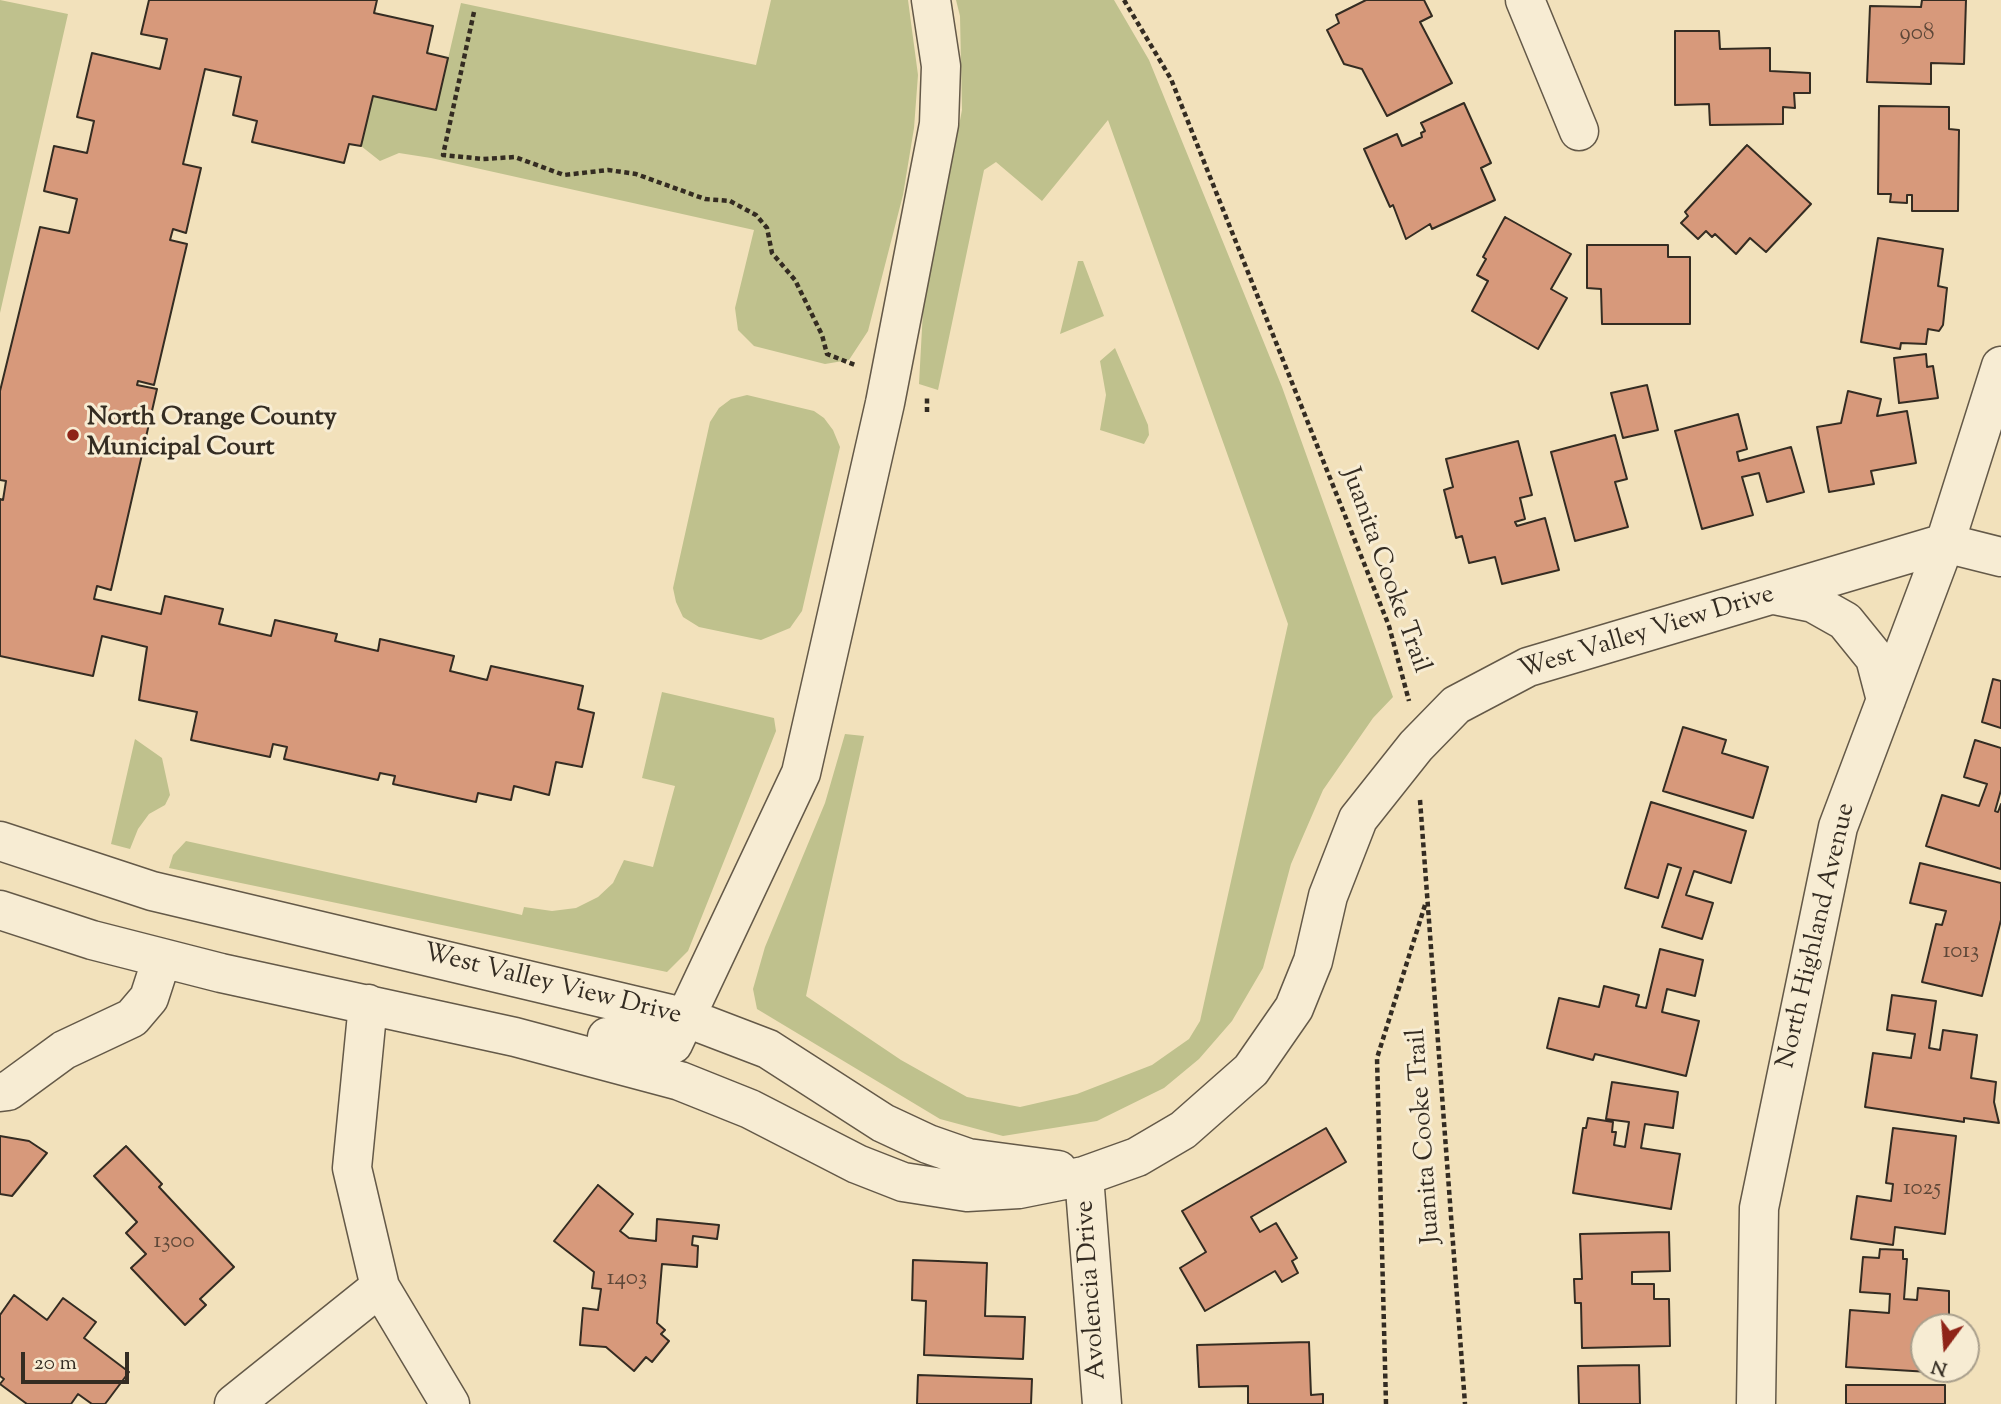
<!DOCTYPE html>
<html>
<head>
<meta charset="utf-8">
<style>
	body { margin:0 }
	#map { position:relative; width:2001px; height:1404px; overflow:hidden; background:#f2e1bb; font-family:"Sorts Mill Goudy",serif }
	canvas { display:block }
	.north { position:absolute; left:1910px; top:1313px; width:70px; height:70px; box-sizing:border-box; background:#f7ecd3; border:2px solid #a99f8c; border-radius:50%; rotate:196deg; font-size:19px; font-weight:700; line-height:28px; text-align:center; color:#342c22 }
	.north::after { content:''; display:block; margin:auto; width:24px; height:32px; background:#8f2418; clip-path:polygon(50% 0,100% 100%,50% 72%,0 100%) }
	.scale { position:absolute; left:21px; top:1352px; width:108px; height:32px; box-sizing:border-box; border:4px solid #342c22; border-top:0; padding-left:9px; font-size:21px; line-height:24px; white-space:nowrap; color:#342c22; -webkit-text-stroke:5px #f7ecd3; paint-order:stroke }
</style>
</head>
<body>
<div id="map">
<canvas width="2001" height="1404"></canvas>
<div class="north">N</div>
<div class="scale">20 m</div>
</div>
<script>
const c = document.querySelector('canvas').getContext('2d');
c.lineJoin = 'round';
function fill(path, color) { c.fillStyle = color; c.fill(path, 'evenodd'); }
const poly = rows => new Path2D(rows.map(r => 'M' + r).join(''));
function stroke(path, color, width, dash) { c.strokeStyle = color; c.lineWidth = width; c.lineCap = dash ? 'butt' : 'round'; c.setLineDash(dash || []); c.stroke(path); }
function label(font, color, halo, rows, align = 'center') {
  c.font = font + ' "Sorts Mill Goudy",serif'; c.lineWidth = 6; c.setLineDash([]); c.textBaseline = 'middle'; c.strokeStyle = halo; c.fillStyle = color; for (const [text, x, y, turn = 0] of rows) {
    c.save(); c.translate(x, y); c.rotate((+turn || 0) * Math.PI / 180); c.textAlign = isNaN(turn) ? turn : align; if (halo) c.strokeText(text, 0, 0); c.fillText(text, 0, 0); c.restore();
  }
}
fill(poly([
	[0,0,68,14,0,313],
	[771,0,908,0,918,75,914,128,903,195,868,331,849,360,825,364,754,346,738,330,735,308,754,230,431,158,399,153,380,161,361,146,373,96,436,110,461,3,756,65],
	[956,0,1114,0,1149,60,1282,387,1393,697,1373,718,1323,790,1291,864,1263,968,1232,1021,1199,1059,1164,1088,1097,1121,1003,1136,940,1119,757,1009,753,989,765,947,825,803,845,734,864,736,806,996,901,1060,967,1097,1020,1107,1077,1094,1152,1065,1189,1039,1200,1021,1288,624,1108,120,1042,201,996,162,984,170,938,390,919,384,923,310,962,110,960,16],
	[1078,261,1083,261,1104,316,1060,334],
	[1115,348,1148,425,1149,435,1144,444,1100,430,1106,395,1100,361],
	[747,395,814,411,824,418,833,430,840,447,802,611,790,628,761,640,699,627,683,617,676,602,673,588,710,422,719,408,731,399],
	[662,692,774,718,776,731,688,951,667,972,169,868,173,855,186,841,522,915,524,907,552,911,576,908,598,897,613,883,624,860,653,867,675,786,642,778],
	[135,739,162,758,170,795,165,805,149,814,138,829,130,849,111,844]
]), '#bfc18d');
const building = poly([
	[149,0,377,0,374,13,433,26,427,53,448,58,436,110,373,96,361,146,349,144,344,163,252,142,257,121,233,115,241,77,205,69,183,164,201,168,186,233,173,229,170,240,187,244,154,385,138,381,137,385,157,389,111,590,97,586,94,599,161,614,165,596,223,609,219,624,271,636,275,620,337,634,335,641,378,651,380,639,454,656,450,671,487,680,491,666,583,686,578,709,594,713,582,767,556,762,549,795,514,786,511,800,478,793,476,802,393,784,395,776,380,773,378,780,284,759,287,747,273,744,270,757,191,740,197,712,139,700,147,647,102,636,93,676,0,656,0,499,3,500,6,481,0,480,0,391,40,227,69,233,77,199,44,191,54,146,87,153,94,121,77,117,92,53,160,69,167,39,141,34,149,0],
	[1366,0,1424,0,1432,16,1420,22,1452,83,1387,116,1362,69,1344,64,1327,30,1339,23,1336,15,1366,0],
	[1922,0,1966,0,1964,64,1931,63,1931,84,1867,82,1870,6,1921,7,1922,0],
	[1675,31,1719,31,1720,49,1770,48,1770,71,1810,73,1810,93,1794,93,1795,108,1783,107,1783,124,1710,125,1709,104,1675,105,1675,31],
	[1464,103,1491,163,1481,168,1495,200,1432,229,1430,224,1406,239,1393,205,1390,207,1364,149,1397,134,1402,146,1422,137,1421,133,1425,131,1421,123,1464,103],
	[1879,106,1949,107,1949,129,1959,130,1958,211,1912,211,1912,195,1907,195,1907,203,1890,202,1891,194,1878,194,1879,106],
	[1747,145,1811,204,1766,252,1750,238,1736,254,1715,234,1712,237,1706,231,1698,239,1681,223,1688,216,1685,212,1747,145],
	[1505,217,1571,254,1551,289,1567,298,1538,349,1472,311,1488,281,1477,275,1486,259,1483,257,1505,217],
	[1878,238,1943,249,1938,286,1947,288,1943,325,1939,331,1928,329,1926,344,1901,343,1900,349,1861,342,1878,238],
	[1587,245,1668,245,1668,257,1690,257,1690,324,1602,324,1601,289,1587,288,1587,245],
	[1926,354,1927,367,1933,366,1938,398,1899,403,1894,358,1926,354],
	[1647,385,1658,430,1623,438,1611,393,1647,385],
	[1848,391,1881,399,1877,416,1907,411,1916,463,1871,471,1874,484,1829,492,1817,427,1841,423,1848,391],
	[1738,414,1747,449,1737,452,1739,461,1791,447,1804,492,1767,502,1759,473,1742,477,1753,515,1702,529,1675,431,1738,414],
	[1615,435,1627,479,1615,482,1628,527,1575,541,1551,452,1615,435],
	[1518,441,1532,495,1520,498,1525,519,1515,522,1517,526,1545,518,1559,570,1502,584,1495,557,1469,563,1462,536,1456,538,1444,490,1453,487,1446,459,1518,441],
	[1993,679,2001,681,2001,728,1982,722,1993,679],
	[1683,727,1726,740,1722,753,1768,767,1753,818,1663,791,1683,727],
	[1975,740,2001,748,2001,790,1995,811,1998,812,2001,804,2001,869,1926,846,1942,795,1979,806,1987,784,1964,777,1975,740],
	[1651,802,1746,831,1731,883,1694,871,1686,895,1713,903,1702,939,1662,927,1681,868,1668,864,1658,898,1625,888,1651,802],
	[1920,863,2001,883,2001,920,1982,996,1922,982,1936,924,1942,925,1946,911,1910,903,1920,863],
	[1660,949,1703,960,1695,996,1667,989,1662,1012,1699,1021,1686,1076,1595,1054,1593,1060,1547,1048,1559,998,1599,1007,1604,986,1639,995,1636,1006,1646,1008,1660,949],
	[1892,995,1936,1001,1929,1048,1940,1050,1943,1030,1977,1035,1971,1078,1996,1082,1994,1102,1999,1123,1964,1118,1964,1122,1865,1107,1873,1053,1911,1058,1915,1034,1887,1030,1892,995],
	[1612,1082,1678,1092,1673,1128,1645,1124,1641,1148,1680,1154,1671,1209,1573,1193,1583,1128,1586,1128,1588,1118,1613,1122,1612,1132,1616,1132,1614,1145,1625,1147,1629,1122,1606,1119,1612,1082],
	[1326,1128,1346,1162,1251,1217,1260,1232,1276,1223,1297,1258,1292,1261,1298,1273,1282,1282,1275,1271,1205,1311,1180,1268,1206,1252,1182,1211,1326,1128],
	[1893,1128,1956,1136,1945,1234,1895,1227,1893,1245,1851,1239,1857,1196,1891,1201,1893,1184,1886,1183,1893,1128],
	[0,1136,29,1141,47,1153,12,1196,0,1194,0,1136],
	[126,1146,162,1184,159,1187,234,1267,200,1299,206,1305,185,1325,131,1268,146,1254,126,1233,137,1222,94,1176,126,1146],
	[598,1185,633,1214,620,1231,629,1238,656,1241,657,1219,719,1225,717,1239,693,1236,692,1245,698,1246,697,1267,662,1264,657,1323,665,1330,661,1334,669,1341,652,1362,646,1357,634,1371,606,1347,580,1345,583,1308,598,1310,601,1289,592,1288,594,1272,554,1241,598,1185],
	[1669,1232,1670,1271,1632,1272,1632,1284,1654,1284,1654,1299,1669,1299,1670,1346,1582,1348,1581,1303,1575,1303,1574,1279,1582,1279,1580,1234,1669,1232],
	[1880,1249,1903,1250,1903,1259,1907,1259,1904,1299,1917,1300,1918,1288,1949,1291,1949,1327,1924,1327,1924,1369,1959,1369,1959,1371,1946,1370,1946,1373,1846,1367,1850,1310,1889,1313,1890,1294,1860,1292,1863,1257,1879,1258,1880,1249],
	[913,1260,987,1263,985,1316,1025,1317,1023,1359,924,1355,926,1301,912,1300,913,1260],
	[14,1295,47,1320,63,1298,96,1322,84,1338,129,1372,105,1404,92,1404,78,1394,71,1404,27,1404,0,1384,4,1379,0,1376,0,1315,14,1295],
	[1309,1342,1311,1395,1323,1394,1323,1404,1248,1404,1248,1386,1199,1387,1197,1345,1309,1342],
	[1639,1365,1640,1404,1579,1404,1578,1366,1639,1365],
	[918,1375,1032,1379,1031,1404,917,1404,918,1375],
	[1846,1385,1945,1385,1945,1404,1846,1404,1846,1385]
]);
fill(building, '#d7997b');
stroke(building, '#342c22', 2);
const minor = poly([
	[1525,0,1579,131],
	[1774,595,1813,603,1845,621,1875,658,1886,700],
	[0,841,152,891,687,1018,768,1049,883,1123,928,1144,968,1158,1058,1170],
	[0,910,92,940,221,973,515,1037,680,1081,750,1109,857,1164,903,1182,967,1192,1019,1189,1084,1176,1137,1157,1183,1130,1251,1070,1294,1008,1313,961,1328,896,1358,819,1416,746,1456,705,1528,667,1945,543,2001,557],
	[368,1004,352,1168,380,1287,450,1404],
	[607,1037,653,1047,673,1044,801,773,885,403,939,124,941,66,931,0],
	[0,1092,8,1091,64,1050,132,1018,149,998,162,958],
	[1084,1176,1102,1404],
	[234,1404,380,1287],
	[1756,1404,1759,1208,1838,827,1945,543,2001,366]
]);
stroke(minor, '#645948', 41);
stroke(poly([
	[1124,0,1171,79,1389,626,1409,701],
	[474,12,443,155,483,159,515,157,564,175,608,170,636,174,705,199,730,201,756,215,767,228,772,253,795,280,822,335,827,354,855,365],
	[927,412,927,397],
	[1420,800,1465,1404],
	[1386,1404,1377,1058,1425,905]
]), '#342c22', 4.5, [5, 3.5]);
stroke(minor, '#f7ecd3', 38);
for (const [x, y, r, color] of [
	[73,435,7,"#8f2418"]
]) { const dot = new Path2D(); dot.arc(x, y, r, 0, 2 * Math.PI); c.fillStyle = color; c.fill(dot); stroke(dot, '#f7ecd3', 2.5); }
label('23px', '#5d4738', null, [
	["908",1917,35],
	["1013",1961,953],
	["1025",1922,1190],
	["1300",174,1243],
	["1403",627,1280]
]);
label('bold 26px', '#342c22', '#f7ecd3', [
	["North Orange County",87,420],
	["Municipal Court",87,450]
], 'left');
label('26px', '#342c22', '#f7ecd3', [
	["Juanita Cooke Trail",1384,571,70],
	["West Valley View Drive",1647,634,-17],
	["North Highland Avenue",1818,936,-77],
	["West Valley View Drive",552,986,14],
	["Juanita Cooke Trail",1426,1136,-94],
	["Avolencia Drive",1093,1290,-94]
]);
</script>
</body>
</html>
